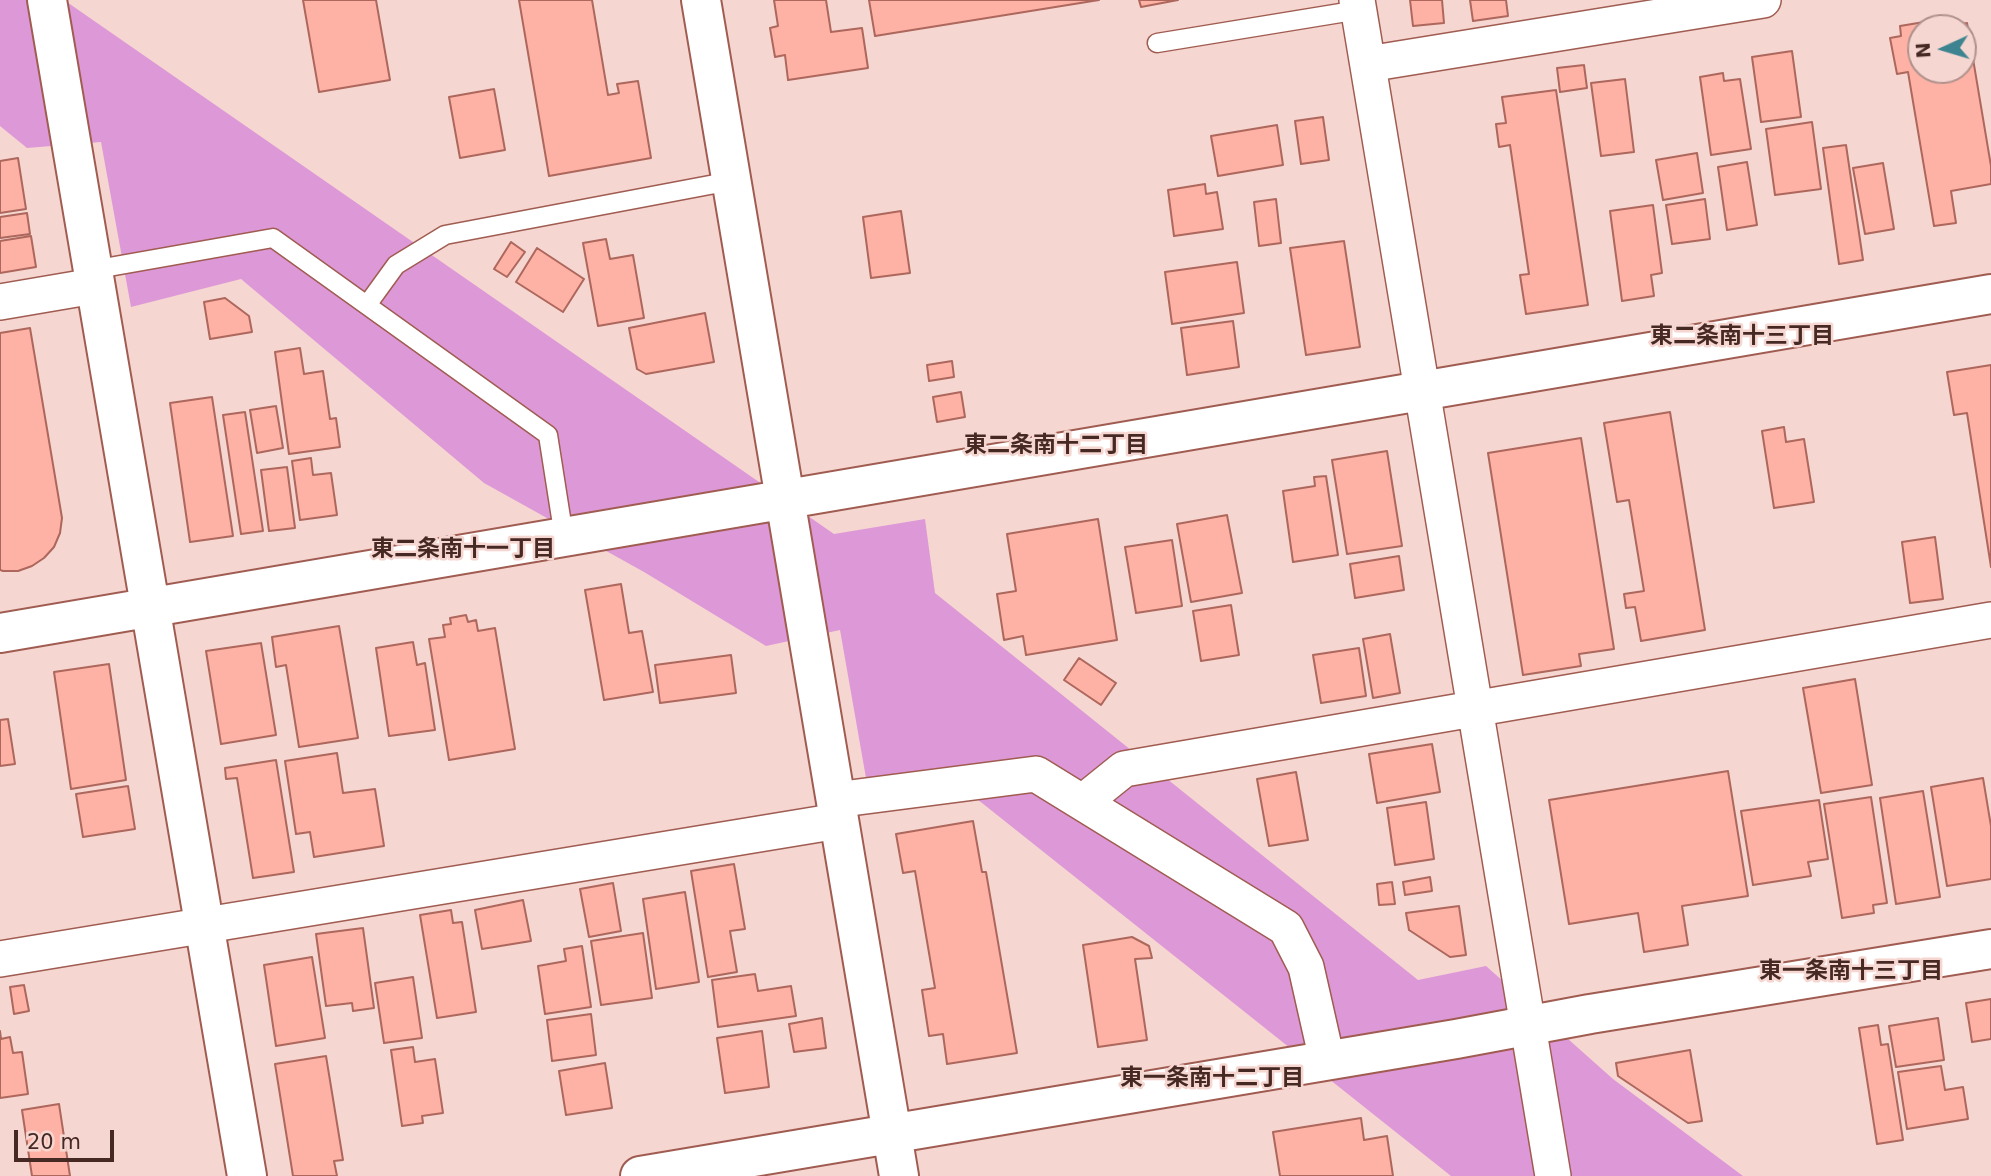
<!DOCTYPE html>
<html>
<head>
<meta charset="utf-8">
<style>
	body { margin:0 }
	#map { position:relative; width:1991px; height:1176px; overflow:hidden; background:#f6d6d1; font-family:"DejaVu Sans",sans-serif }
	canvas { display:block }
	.north { position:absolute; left:1907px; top:14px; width:70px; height:70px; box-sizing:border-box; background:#f6d6d1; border:2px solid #b0918c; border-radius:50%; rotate:266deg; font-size:19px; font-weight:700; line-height:28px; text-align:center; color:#472924 }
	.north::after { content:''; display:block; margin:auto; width:24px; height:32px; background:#3e8490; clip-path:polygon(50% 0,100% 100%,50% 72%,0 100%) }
	.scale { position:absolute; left:14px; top:1130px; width:100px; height:32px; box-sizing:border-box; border:4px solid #472924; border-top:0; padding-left:9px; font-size:21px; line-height:24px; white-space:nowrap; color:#472924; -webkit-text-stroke:5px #f6d6d1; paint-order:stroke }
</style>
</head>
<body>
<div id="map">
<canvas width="1991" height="1176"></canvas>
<div class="north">N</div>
<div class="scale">20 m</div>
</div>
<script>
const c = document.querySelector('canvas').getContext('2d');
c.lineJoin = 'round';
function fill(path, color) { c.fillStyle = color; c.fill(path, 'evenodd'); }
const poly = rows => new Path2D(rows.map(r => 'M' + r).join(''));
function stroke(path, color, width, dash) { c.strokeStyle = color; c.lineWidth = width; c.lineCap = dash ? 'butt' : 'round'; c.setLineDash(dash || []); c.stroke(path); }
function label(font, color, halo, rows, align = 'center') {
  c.font = font + ' "DejaVu Sans","Noto Sans JP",sans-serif'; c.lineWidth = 5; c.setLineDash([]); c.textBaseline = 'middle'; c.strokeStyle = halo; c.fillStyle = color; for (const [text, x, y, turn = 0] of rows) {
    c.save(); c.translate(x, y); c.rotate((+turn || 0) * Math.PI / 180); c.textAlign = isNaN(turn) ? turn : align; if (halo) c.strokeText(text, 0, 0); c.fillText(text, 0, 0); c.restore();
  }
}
fill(poly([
	[0,0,64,0,834,534,925,519,935,593,1418,980,1486,966,1613,1079,1743,1176,1451,1176,938,768,866,778,840,630,766,646,644,572,484,483,241,279,131,307,101,142,27,148,0,126]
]), '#dd99d7');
const building = poly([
	[303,0,376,0,390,80,319,92,303,0],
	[519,0,592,0,608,95,619,93,617,84,638,81,651,158,549,176,519,0],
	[774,0,826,0,831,32,862,28,868,68,788,80,785,55,775,57,770,28,778,26,774,0],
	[869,0,1099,0,875,36,869,0],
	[1139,0,1178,0,1141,7,1139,0],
	[1410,0,1442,0,1444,23,1413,26,1410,0],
	[1470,0,1506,0,1508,16,1473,21,1470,0],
	[1924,22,1925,28,1921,28,1921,70,1963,70,1963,28,1940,28,1967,23,1991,166,1991,184,1951,191,1956,223,1934,226,1908,72,1897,74,1890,38,1901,36,1900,26,1924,22],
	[1792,51,1801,117,1761,122,1752,57,1792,51],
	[1584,65,1587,88,1560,92,1557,68,1584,65],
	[1723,73,1724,81,1740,79,1751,149,1711,155,1700,77,1723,73],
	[1625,79,1634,152,1601,156,1591,83,1625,79],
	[494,89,505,150,460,158,449,97,494,89],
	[1556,90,1588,305,1526,314,1520,275,1529,274,1510,145,1499,147,1496,124,1506,123,1502,97,1556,90],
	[1323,117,1329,160,1301,164,1295,121,1323,117],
	[1812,122,1821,189,1775,195,1766,129,1812,122],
	[1277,125,1283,165,1218,176,1211,136,1277,125],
	[1846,145,1863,260,1839,264,1823,148,1846,145],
	[1697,153,1703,193,1663,200,1656,160,1697,153],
	[18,158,26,209,0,213,0,161,18,158],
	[1747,162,1757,225,1727,230,1718,167,1747,162],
	[1883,163,1894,229,1865,234,1853,168,1883,163],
	[1205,184,1206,194,1217,192,1223,229,1174,236,1168,190,1205,184],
	[1276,199,1281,243,1259,246,1254,202,1276,199],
	[1705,199,1710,239,1672,244,1666,205,1705,199],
	[1653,205,1662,273,1651,275,1654,296,1622,301,1610,211,1653,205],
	[901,211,910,273,871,278,863,217,901,211],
	[27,213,30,234,0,238,0,217,27,213],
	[31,236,36,267,0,273,0,241,31,236],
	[606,239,610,259,633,255,644,318,598,326,583,243,606,239],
	[1344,241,1360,347,1306,355,1290,248,1344,241],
	[511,242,525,252,507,277,494,269,511,242],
	[537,248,584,279,563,312,516,282,537,248],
	[1237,262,1244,313,1172,324,1165,272,1237,262],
	[225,298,249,316,252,332,210,339,204,302,225,298],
	[705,313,714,362,646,374,637,369,629,328,705,313],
	[1233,321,1239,367,1187,375,1181,328,1233,321],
	[30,328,62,518,60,533,54,547,44,558,32,566,18,571,3,571,0,570,0,333,30,328],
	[300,348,304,374,323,371,330,419,336,418,340,447,289,454,275,352,300,348],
	[952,361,954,377,929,381,927,365,952,361],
	[1991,365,1991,567,1967,413,1954,415,1947,372,1991,365],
	[961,392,965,417,937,422,933,397,961,392],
	[212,397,233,536,190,542,170,403,212,397],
	[276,406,283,448,257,453,250,410,276,406],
	[245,412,263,531,241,534,223,415,245,412],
	[1670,412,1705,630,1641,641,1635,607,1626,608,1624,594,1644,591,1629,500,1617,502,1604,423,1670,412],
	[1784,427,1786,442,1804,439,1814,502,1774,508,1762,431,1784,427],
	[1581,438,1614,649,1579,654,1581,666,1523,675,1488,453,1581,438],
	[1387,451,1402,546,1347,554,1332,460,1387,451],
	[311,458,313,475,331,473,337,515,300,520,292,461,311,458],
	[287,467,295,528,269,531,261,470,287,467],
	[1326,476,1338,555,1293,562,1283,491,1315,486,1314,477,1326,476],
	[1227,515,1242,593,1191,602,1177,524,1227,515],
	[1098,519,1117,640,1026,655,1023,636,1004,640,997,594,1016,591,1007,534,1098,519],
	[1935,537,1943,599,1910,603,1902,542,1935,537],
	[1172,540,1182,606,1136,613,1125,547,1172,540],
	[1399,556,1404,590,1355,598,1350,564,1399,556],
	[621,584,629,633,642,631,653,692,604,700,585,590,621,584],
	[1231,605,1239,655,1201,661,1193,611,1231,605],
	[466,615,468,622,476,620,478,631,495,628,515,749,449,760,429,639,445,637,443,625,451,624,450,618,466,615],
	[339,626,358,738,299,747,286,665,276,667,272,637,339,626],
	[1390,634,1400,693,1373,698,1363,639,1390,634],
	[413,642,417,665,425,663,435,730,389,736,376,648,413,642],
	[261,643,276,735,221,744,206,651,261,643],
	[1359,648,1366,696,1321,703,1313,655,1359,648],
	[731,655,736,693,660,703,655,665,731,655],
	[1079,658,1116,683,1101,705,1064,680,1079,658],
	[109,664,126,780,71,789,54,672,109,664],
	[1855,679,1872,785,1821,793,1803,688,1855,679],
	[8,719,15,764,0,766,0,720,8,719],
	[1432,744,1440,792,1377,803,1369,754,1432,744],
	[337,753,343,793,375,789,384,846,314,857,310,832,296,834,285,761,337,753],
	[276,760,294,872,253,878,237,778,226,779,225,768,276,760],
	[1728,771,1748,896,1682,906,1688,945,1644,952,1638,913,1569,924,1549,800,1728,771],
	[1296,772,1308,840,1269,846,1257,779,1296,772],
	[1983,778,1991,826,1991,879,1947,886,1931,787,1983,778],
	[128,786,135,829,83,837,76,794,128,786],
	[1923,791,1940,897,1896,904,1880,798,1923,791],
	[1871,797,1887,903,1873,905,1874,913,1842,918,1824,804,1871,797],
	[1819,800,1828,859,1808,862,1811,876,1753,885,1741,811,1819,800],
	[1426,802,1434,859,1395,865,1387,808,1426,802],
	[973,821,982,872,986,872,1017,1053,947,1064,943,1034,929,1036,922,990,935,988,915,871,903,873,896,834,973,821],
	[734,864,745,929,730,931,737,972,708,977,691,871,734,864],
	[1430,877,1432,891,1405,895,1403,882,1430,877],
	[1392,882,1395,904,1379,905,1377,884,1392,882],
	[613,883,621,931,589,937,580,889,613,883],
	[685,892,699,982,656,989,643,899,685,892],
	[523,900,531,941,482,949,475,910,523,900],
	[1459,906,1466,955,1450,957,1409,930,1406,913,1459,906],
	[451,910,453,923,462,922,476,1012,437,1018,420,915,451,910],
	[363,928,374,1008,353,1011,352,1003,326,1006,316,934,363,928],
	[643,933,652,998,601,1005,591,941,643,933],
	[1132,937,1149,946,1152,958,1135,959,1147,1040,1098,1047,1083,945,1132,937],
	[582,946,591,1007,545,1014,538,966,566,961,564,949,582,946],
	[312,957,325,1038,276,1046,264,965,312,957],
	[755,974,758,991,791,986,796,1016,718,1027,712,980,755,974],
	[413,977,422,1038,384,1043,375,983,413,977],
	[24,985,29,1011,14,1014,10,987,24,985],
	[1991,999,1991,1039,1972,1042,1966,1003,1991,999],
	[591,1014,596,1055,552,1061,547,1020,591,1014],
	[822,1018,826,1048,794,1052,789,1024,822,1018],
	[1938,1018,1944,1060,1896,1067,1889,1026,1938,1018],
	[1878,1025,1881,1045,1888,1044,1903,1140,1877,1144,1859,1028,1878,1025],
	[0,1031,1,1039,10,1037,13,1053,22,1052,28,1094,0,1098,0,1031],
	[762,1031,769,1087,725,1093,717,1038,762,1031],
	[413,1047,415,1062,435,1059,443,1113,422,1116,423,1123,402,1126,391,1050,413,1047],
	[1690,1050,1702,1121,1688,1123,1618,1076,1616,1063,1690,1050],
	[326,1056,343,1160,334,1161,337,1176,293,1176,275,1064,326,1056],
	[605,1063,612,1108,566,1115,559,1071,605,1063],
	[1941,1066,1945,1090,1963,1087,1968,1119,1907,1129,1898,1072,1941,1066],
	[59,1104,70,1176,32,1176,22,1110,59,1104],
	[1361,1118,1364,1140,1387,1136,1393,1176,1280,1176,1273,1132,1361,1118]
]);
fill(building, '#feb2a5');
stroke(building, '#ad675c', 2);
const service = poly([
	[1157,43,1359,10],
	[92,270,273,238,548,435,564,537],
	[367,305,396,265,445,235,731,181]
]);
const minor = poly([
	[1357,0,1553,1176],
	[1368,64,1763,0],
	[0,302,94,286],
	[835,800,1036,774,1286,928,1306,967,1327,1060],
	[1083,802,1124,769,1991,620],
	[0,959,838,821]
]);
const tertiary = poly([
	[47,0,247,1176],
	[701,0,899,1176],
	[0,633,1991,294],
	[640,1176,1456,1039,1590,1014,1991,949]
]);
stroke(service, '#a05c51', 21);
stroke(minor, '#a05c51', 38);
stroke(tertiary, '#a05c51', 42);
stroke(service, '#fff', 18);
stroke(minor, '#fff', 35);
stroke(tertiary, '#fff', 38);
label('bold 23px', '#472924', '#f6d6d1', [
	["東二条南十三丁目",1742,337],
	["東二条南十二丁目",1056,446],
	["東二条南十一丁目",463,550],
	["東一条南十三丁目",1851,972],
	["東一条南十二丁目",1212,1079]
]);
</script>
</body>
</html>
